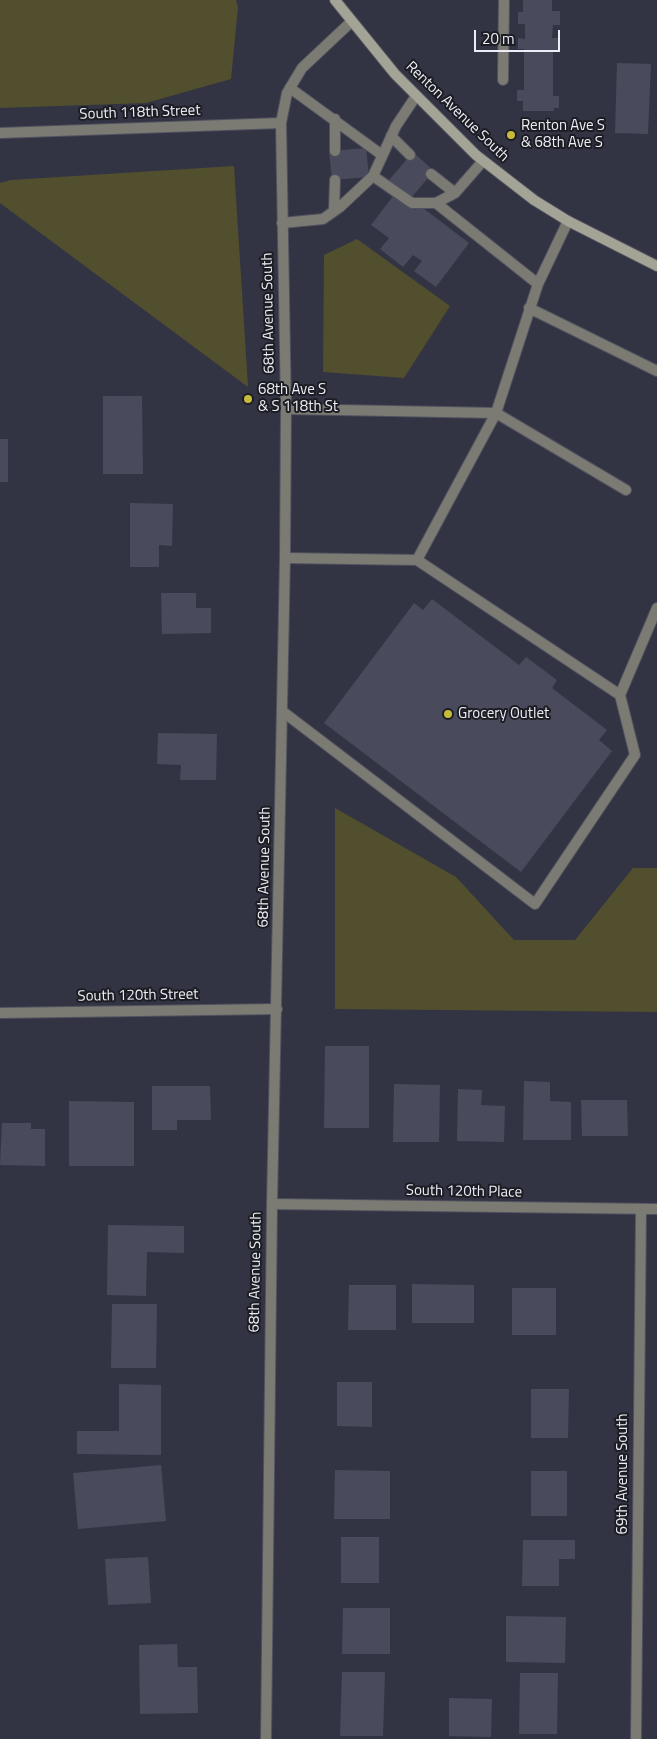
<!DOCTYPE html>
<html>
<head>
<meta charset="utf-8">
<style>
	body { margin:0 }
	#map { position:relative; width:657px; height:1739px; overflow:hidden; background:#333443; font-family:"Titillium Web",sans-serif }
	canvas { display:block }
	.scale { position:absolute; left:474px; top:30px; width:86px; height:22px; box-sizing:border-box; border:2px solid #ecedf7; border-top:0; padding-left:6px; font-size:15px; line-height:18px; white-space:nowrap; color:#ecedf7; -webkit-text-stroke:4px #1c1c23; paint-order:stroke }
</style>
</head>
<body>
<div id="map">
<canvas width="657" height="1739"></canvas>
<div class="scale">20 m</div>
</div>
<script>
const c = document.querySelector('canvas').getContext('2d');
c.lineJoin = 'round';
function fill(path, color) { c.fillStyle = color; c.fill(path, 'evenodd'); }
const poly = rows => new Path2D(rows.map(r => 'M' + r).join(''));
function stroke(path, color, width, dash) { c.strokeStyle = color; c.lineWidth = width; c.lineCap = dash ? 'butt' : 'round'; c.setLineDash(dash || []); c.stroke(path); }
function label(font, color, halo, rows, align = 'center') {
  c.font = font + ' "Titillium Web",sans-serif'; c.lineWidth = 4; c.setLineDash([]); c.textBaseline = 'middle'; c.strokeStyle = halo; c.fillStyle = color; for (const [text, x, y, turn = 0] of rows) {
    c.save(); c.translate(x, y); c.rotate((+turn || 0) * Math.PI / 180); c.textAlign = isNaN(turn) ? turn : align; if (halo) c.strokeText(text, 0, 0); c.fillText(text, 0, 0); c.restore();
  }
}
fill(poly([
	[0,0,236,0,238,7,231,79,146,103,0,108],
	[234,166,248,387,0,203,0,183,11,180],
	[357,239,450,306,404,378,323,372,324,255],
	[335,808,456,877,514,940,575,940,633,868,657,868,657,1012,335,1009]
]), '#524f2e');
fill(poly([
	[523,0,552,0,552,11,560,11,560,25,553,25,552,38,560,38,560,51,553,51,553,96,559,96,559,108,554,108,554,111,523,111,523,101,517,101,517,90,524,90,524,49,518,49,518,38,525,39,525,24,518,24,518,12,523,12],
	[617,63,651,64,648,134,615,133],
	[366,148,369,177,332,180,329,151],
	[413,152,434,171,411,198,389,180],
	[394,195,415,210,419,205,469,243,436,287,414,271,422,261,413,255,403,267,380,249,389,238,371,225],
	[103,396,142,396,143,474,103,474],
	[0,439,8,439,8,482,0,482],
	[130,503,173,504,172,546,159,545,159,567,130,567],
	[161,593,196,593,196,608,211,608,211,633,162,634],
	[432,599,519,665,526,657,557,680,552,688,607,730,599,740,612,751,521,872,324,723,414,603,423,610],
	[158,733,217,734,216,780,180,780,181,765,157,764],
	[325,1046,369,1046,369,1128,324,1128],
	[524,1081,550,1082,550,1101,571,1102,571,1140,523,1140],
	[394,1084,440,1085,439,1142,393,1142],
	[152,1086,210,1086,211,1120,177,1120,177,1130,152,1130],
	[458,1089,482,1090,481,1105,505,1106,504,1142,457,1141],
	[581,1100,627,1100,628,1136,582,1136],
	[69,1101,134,1102,134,1166,69,1166],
	[2,1123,31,1123,31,1129,45,1129,45,1166,0,1165],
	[108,1225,184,1226,184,1253,147,1252,146,1296,107,1295],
	[412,1284,474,1285,474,1323,412,1323],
	[349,1285,396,1285,396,1330,348,1330],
	[512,1288,556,1288,556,1335,512,1335],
	[112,1304,157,1304,156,1368,111,1368],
	[337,1382,372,1382,372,1427,337,1426],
	[119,1384,161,1385,161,1455,77,1454,77,1431,119,1431],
	[531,1389,569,1389,568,1438,531,1438],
	[161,1465,166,1521,78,1529,73,1473],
	[335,1470,390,1471,390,1519,334,1519],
	[531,1471,567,1471,567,1516,531,1516],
	[341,1537,379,1537,379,1583,341,1583],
	[523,1540,575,1540,575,1559,559,1559,559,1586,522,1586],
	[148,1557,151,1603,108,1605,105,1559],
	[343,1608,390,1608,390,1654,342,1654],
	[506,1616,566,1617,565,1663,506,1662],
	[177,1644,178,1667,197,1667,198,1713,140,1714,139,1645],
	[342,1672,385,1672,383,1736,340,1736],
	[520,1673,558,1673,557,1734,519,1734],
	[449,1698,492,1699,491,1737,449,1736]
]), '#494a5b');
const service = poly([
	[503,80,504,0],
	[290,88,382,155],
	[335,119,335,151],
	[391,136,410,155],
	[431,174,455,193,483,161],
	[373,176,412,203,436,203,455,193],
	[436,203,538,284],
	[334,211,335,180],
	[282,223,323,219,340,207,373,176,396,126,416,96],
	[529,308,657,371],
	[286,409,496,413,626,490],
	[417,560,496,413,538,284,568,221],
	[620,695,657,608],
	[282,711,535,904,635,755,620,695,417,560,285,558]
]);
const minor = poly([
	[0,133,281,123],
	[0,1013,277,1009],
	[272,1204,657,1209],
	[636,1739,641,1209]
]);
const tertiary = poly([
	[266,1739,272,1204,285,558,286,409,281,123,287,93,302,68,351,22]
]);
const secondary = poly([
	[335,0,395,74,476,155,534,200,568,221,657,266]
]);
stroke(service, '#515260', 12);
stroke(minor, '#515260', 12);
stroke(tertiary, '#515260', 12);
stroke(secondary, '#515260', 12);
stroke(service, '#7c7b73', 10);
stroke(minor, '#7c7b73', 10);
stroke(tertiary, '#7c7b73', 10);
stroke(secondary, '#a3a396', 10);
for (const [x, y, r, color] of [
	[511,135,5,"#c7bb3b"],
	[248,399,5,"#c7bb3b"],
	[448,714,5,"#c7bb3b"]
]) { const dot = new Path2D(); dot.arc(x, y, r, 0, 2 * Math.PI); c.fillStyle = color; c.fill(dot); stroke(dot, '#1c1c23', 2); }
label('15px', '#ecedf7', '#1c1c23', [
	["Renton Avenue South",457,112,44],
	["South 118th Street",140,113,-2],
	["68th Avenue South",269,313,-91],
	["68th Avenue South",265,867,-89],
	["South 120th Street",138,996,-1],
	["South 120th Place",464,1192,1],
	["68th Avenue South",256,1272,-89],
	["69th Avenue South",623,1474,-90]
]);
label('15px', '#ecedf7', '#1c1c23', [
	["Renton Ave S",521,126],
	["& 68th Ave S",521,143],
	["68th Ave S",258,390],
	["& S 118th St",258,407],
	["Grocery Outlet",458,714]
], 'left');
</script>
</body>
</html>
